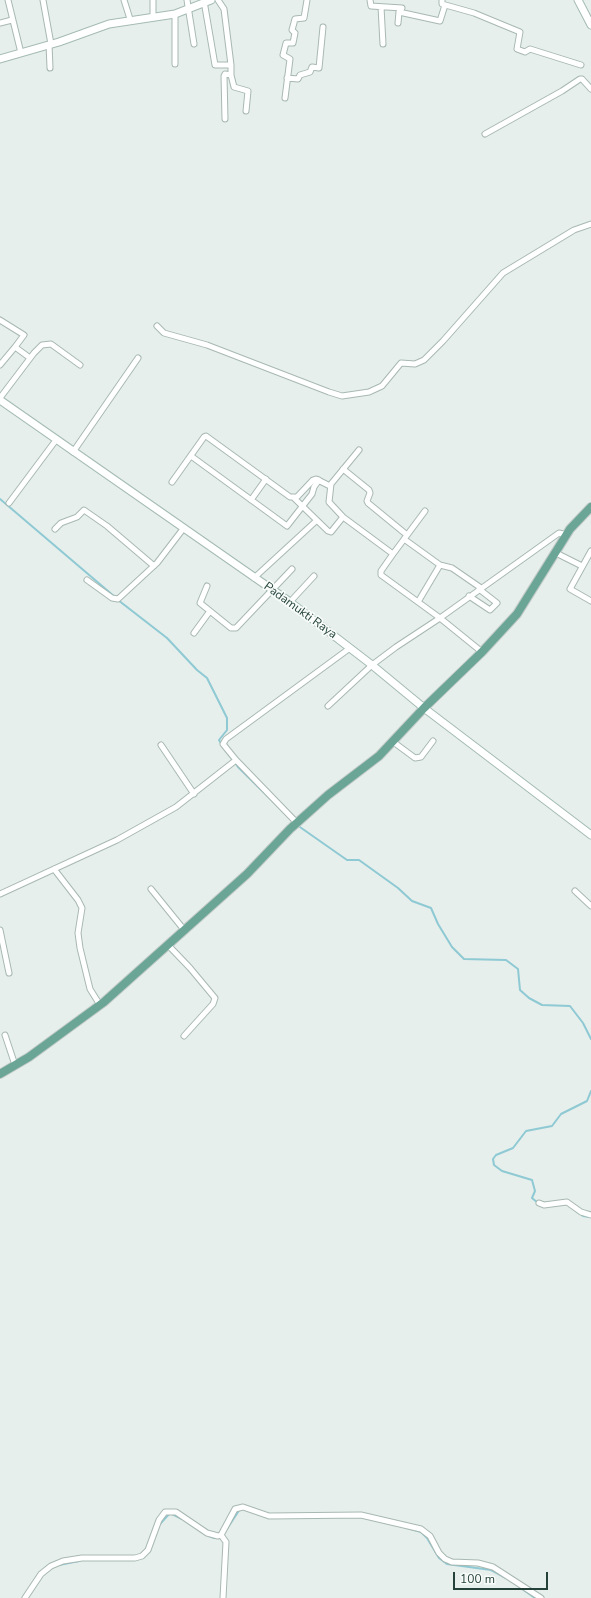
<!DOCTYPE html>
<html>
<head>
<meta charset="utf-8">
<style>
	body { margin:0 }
	#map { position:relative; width:591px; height:1598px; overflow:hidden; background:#e6efeb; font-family:"Nunito Sans",sans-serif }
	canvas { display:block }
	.scale { position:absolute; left:453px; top:1572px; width:95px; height:18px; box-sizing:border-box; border:2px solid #24423a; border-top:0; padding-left:5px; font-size:12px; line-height:14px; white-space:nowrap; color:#24423a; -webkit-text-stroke:3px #f7fbf9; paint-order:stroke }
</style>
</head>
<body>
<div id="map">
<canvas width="591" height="1598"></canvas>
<div class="scale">100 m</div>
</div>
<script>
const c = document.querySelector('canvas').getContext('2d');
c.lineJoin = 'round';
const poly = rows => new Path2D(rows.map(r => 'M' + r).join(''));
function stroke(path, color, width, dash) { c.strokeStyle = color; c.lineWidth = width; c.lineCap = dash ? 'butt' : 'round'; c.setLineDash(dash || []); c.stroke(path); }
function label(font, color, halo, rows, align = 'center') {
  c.font = font + ' "Nunito Sans",sans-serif'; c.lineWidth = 3.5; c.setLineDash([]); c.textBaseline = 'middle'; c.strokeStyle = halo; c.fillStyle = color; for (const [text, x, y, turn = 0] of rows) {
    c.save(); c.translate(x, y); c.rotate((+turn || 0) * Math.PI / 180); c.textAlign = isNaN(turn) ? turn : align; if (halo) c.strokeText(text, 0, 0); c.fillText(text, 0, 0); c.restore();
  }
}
stroke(poly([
	[0,499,115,597],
	[118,600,167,638,197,670,207,678,227,718,227,730,219,740,223,747,238,767,294,822],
	[297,825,347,860,359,860,398,888,412,901,431,908,438,924,452,947,464,959,506,960,518,969,520,990,529,998,542,1005,570,1006,583,1023,591,1039],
	[538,1203,532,1198,535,1191,532,1180,502,1171,494,1165,493,1159,496,1155,513,1148,526,1131,552,1126,561,1114,587,1101,591,1091],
	[576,1211,583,1216,590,1217],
	[271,1518,309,1518],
	[160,1524,170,1513,182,1519],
	[407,1528,421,1532,427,1538,439,1558,447,1564,491,1570,506,1578],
	[209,1536,214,1538,221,1538,240,1509],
	[59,1565,79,1561],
	[518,1586,535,1598]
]), '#8ec9d4', 2);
const street = poly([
	[8,0,21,53],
	[43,0,51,44],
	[124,0,130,19],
	[153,0,153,17],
	[187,0,194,44],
	[218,0,224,9,231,65],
	[370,0,371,6,402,8,399,12,440,21,445,5],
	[442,0,442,4,474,13,520,32,517,49,525,52,530,49,581,65],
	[204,1,215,65,231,65,231,75,225,74,224,76,225,119],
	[381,7,383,44],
	[175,14,175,64],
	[0,23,12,20],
	[398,23,399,12],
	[49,44,50,68],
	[231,75,234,87,248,91,246,111],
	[287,78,298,79,300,75,310,72,312,67,319,68,323,27],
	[285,98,290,59,283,55,286,43,293,43,295,33,292,30,295,19,304,18,307,0],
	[485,134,562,91,580,79,582,79,591,89],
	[0,320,24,335,15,347],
	[157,326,164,333,207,345,329,392,342,396,369,392,382,386,401,363,415,364,424,360,443,341,503,273,574,230,591,224],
	[0,365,15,347,30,358],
	[0,398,34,353,42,345,51,344,80,365],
	[73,452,138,358],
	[191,456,287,526,312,494,314,487,319,480],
	[343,469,369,490,370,493,367,501,368,503,407,535],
	[172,482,204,437,206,436,290,497,297,497,313,480,316,479,330,486],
	[294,498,328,531,331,532,343,517,393,554,381,571,381,575,440,618,396,647,372,665,328,706],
	[251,500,266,479],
	[9,503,56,440],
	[343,517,329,502,331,484,359,450],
	[55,529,61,523,77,517,84,510,107,526,154,566],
	[404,539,440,565,418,602],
	[591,551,570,589,591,601],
	[556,553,582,566],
	[393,554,425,511],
	[440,565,452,568,481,588],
	[254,578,316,521],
	[87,580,112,598,118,599,157,563,183,529],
	[207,586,200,603,231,628,236,628,292,569],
	[469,596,490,610,497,603,479,589],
	[290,602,314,576],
	[194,633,210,611],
	[482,652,440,618,559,533,567,535],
	[392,741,415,758,421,757,433,741],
	[161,745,194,794],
	[236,760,297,823],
	[54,869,78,900,82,908,78,933,80,948,90,989,100,1005],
	[151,889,185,931],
	[575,891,591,906],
	[0,894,117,840,176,807,236,760,223,744,226,739,350,648],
	[0,930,9,973],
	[168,945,190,968,215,998,213,1004,184,1036],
	[5,1035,15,1065],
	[539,1203,544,1205,567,1202,581,1212,591,1215],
	[221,1535,226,1542,223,1598],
	[25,1598,41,1574,51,1566,63,1561,82,1558,135,1558,142,1556,148,1550,159,1520,165,1512,176,1512,207,1533,218,1536,221,1535,235,1509,243,1507,269,1516,361,1515,421,1529,430,1536,439,1553,445,1559,452,1562,478,1563,493,1567,541,1598]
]);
const secondary = poly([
	[578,0,591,25],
	[0,59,59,42,109,24,175,14,211,0],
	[0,400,290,602,372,665,424,708,591,835]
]);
const primary = poly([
	[0,1074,29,1057,104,1002,247,874,290,829,328,795,379,756,424,708,482,652,517,614,570,529,591,507]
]);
stroke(street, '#a8b8b2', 7);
stroke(secondary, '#a4bbb3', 9);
stroke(primary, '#c2cac8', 10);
stroke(street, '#fff', 5);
stroke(secondary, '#fff', 7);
stroke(primary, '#6aa596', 8);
label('12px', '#24423a', '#f7fbf9', [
	["Padamukti Raya",300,611,36]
]);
</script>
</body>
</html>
